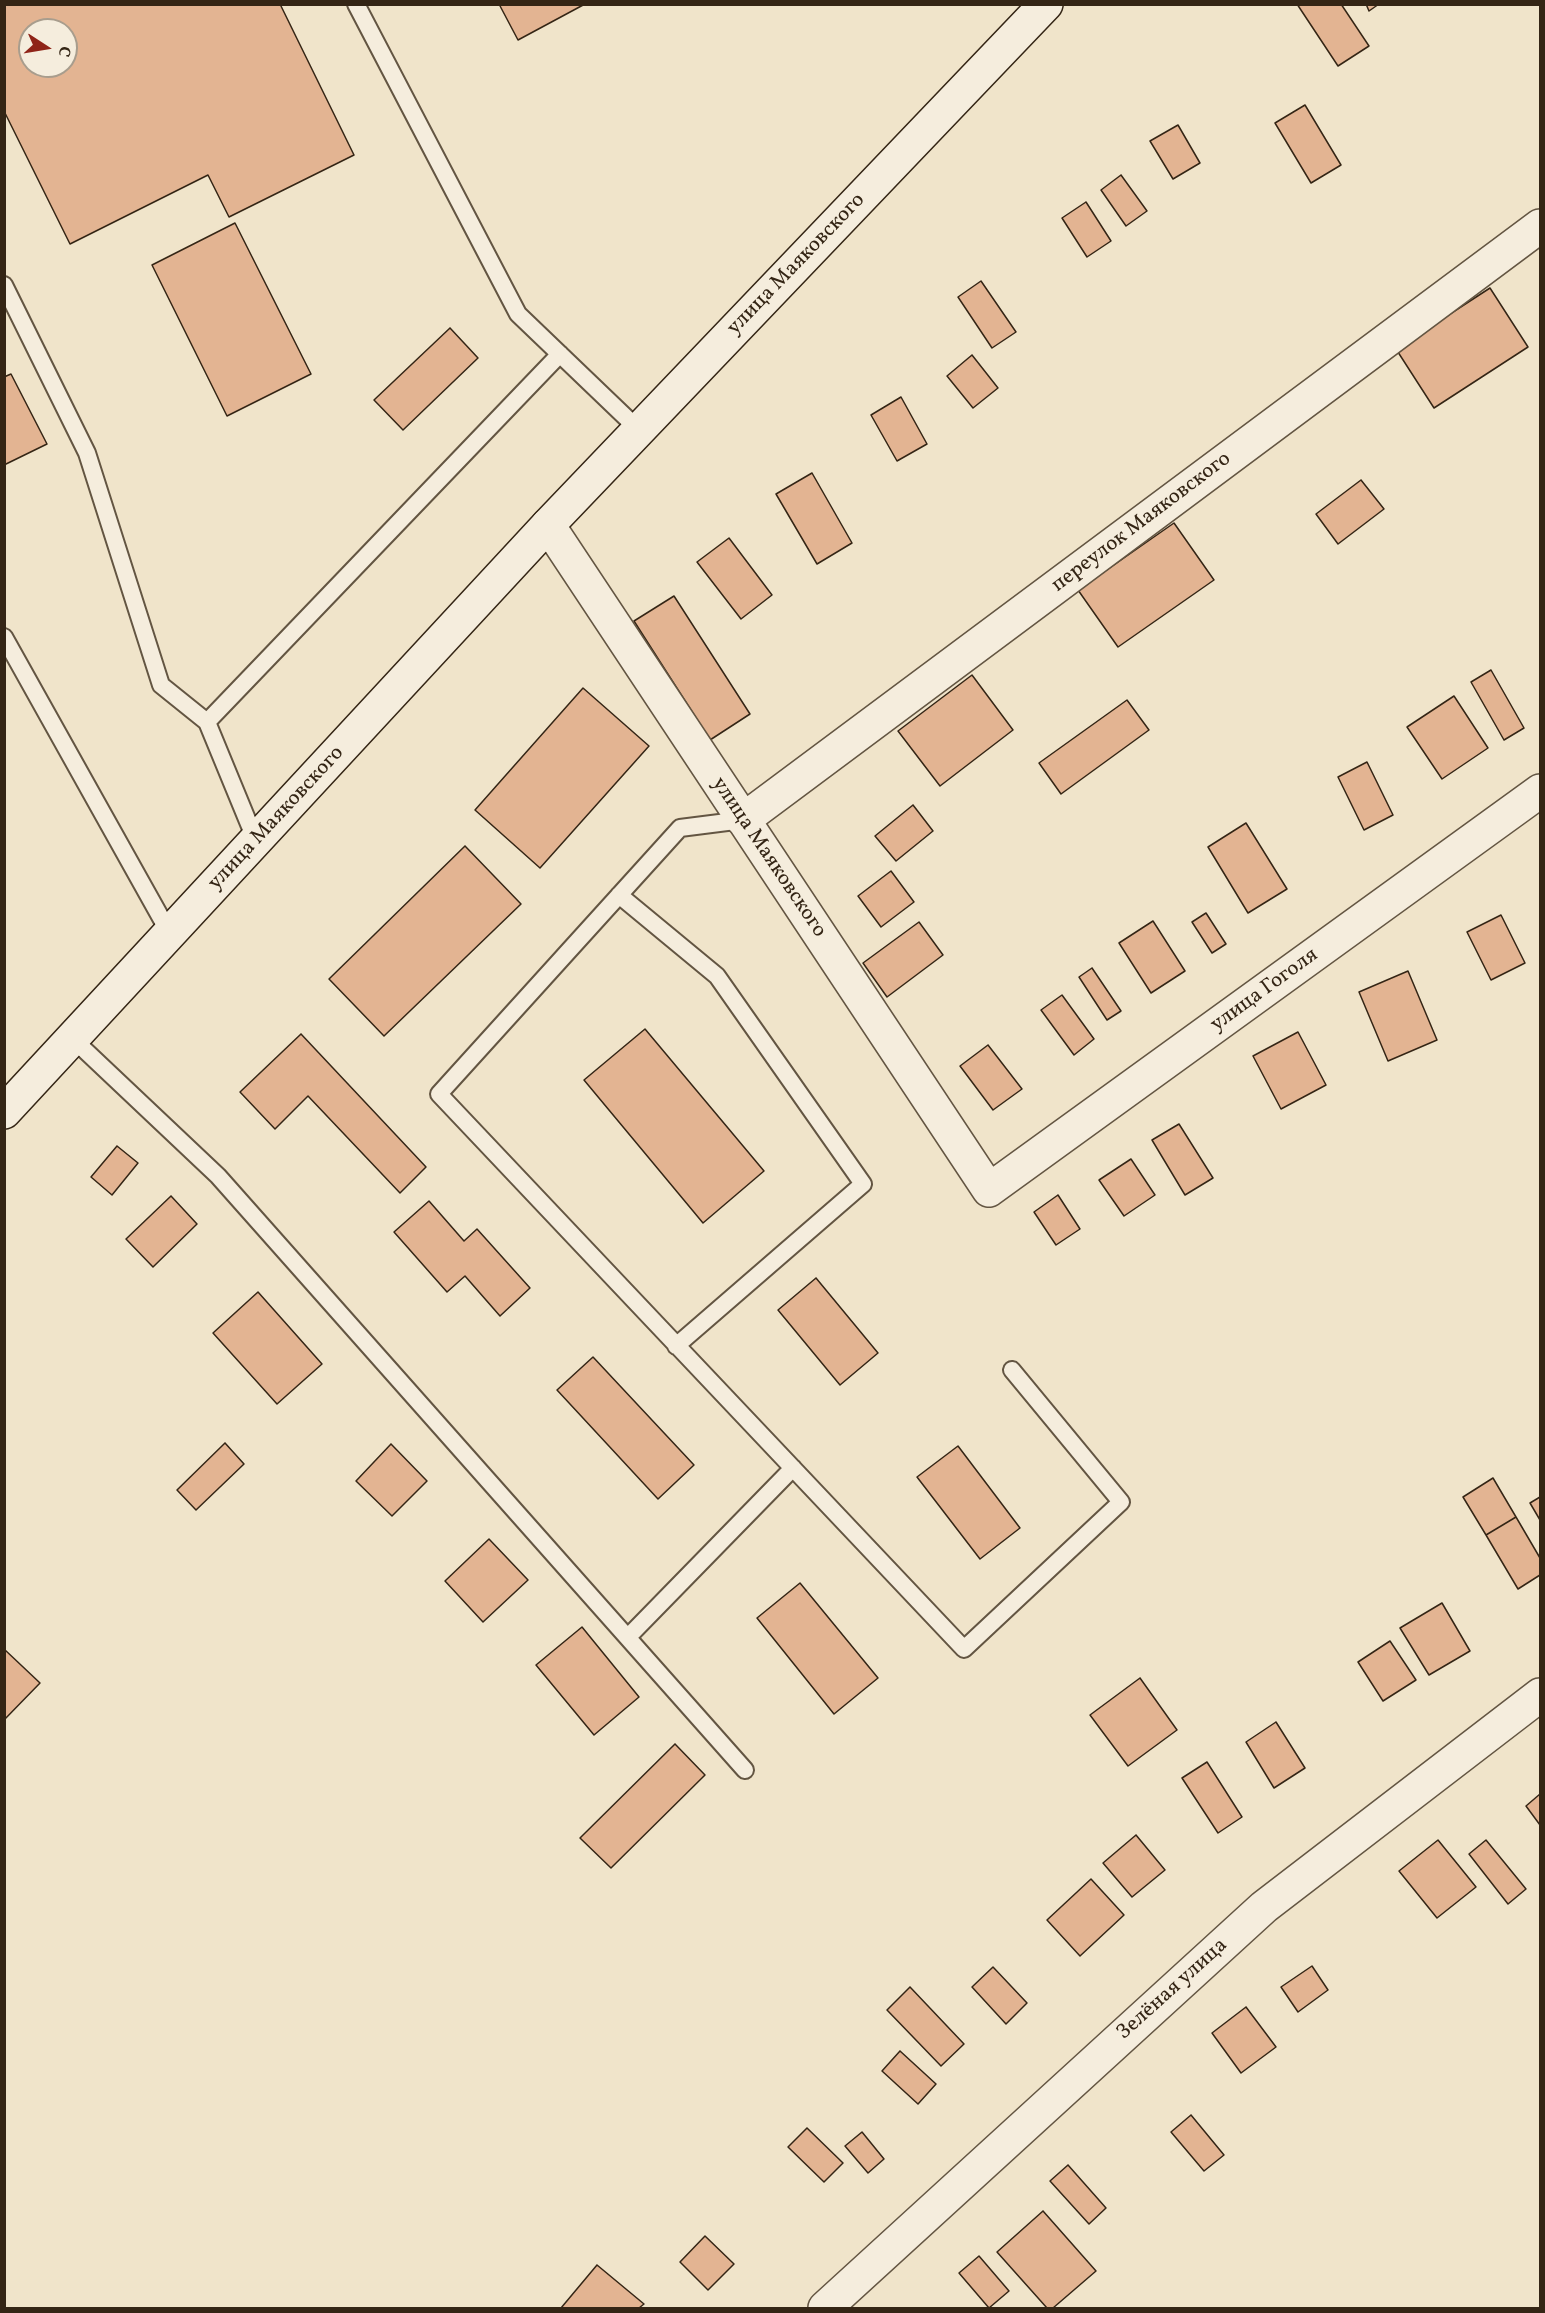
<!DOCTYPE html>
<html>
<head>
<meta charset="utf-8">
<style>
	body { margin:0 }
	#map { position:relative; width:1545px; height:2313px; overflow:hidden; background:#f0e4ca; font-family:Vollkorn,serif }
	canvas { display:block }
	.frame { position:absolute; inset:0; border:6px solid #342515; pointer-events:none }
	.north { position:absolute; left:18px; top:18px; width:60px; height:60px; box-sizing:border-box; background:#f5eddd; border:2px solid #a89d8d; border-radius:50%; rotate:102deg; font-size:16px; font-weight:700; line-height:24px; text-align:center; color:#342515 }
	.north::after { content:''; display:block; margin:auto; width:21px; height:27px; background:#8f2418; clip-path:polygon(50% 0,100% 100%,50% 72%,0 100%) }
</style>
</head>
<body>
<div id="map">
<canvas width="1545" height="2313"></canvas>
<div class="frame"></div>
<div class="north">С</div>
</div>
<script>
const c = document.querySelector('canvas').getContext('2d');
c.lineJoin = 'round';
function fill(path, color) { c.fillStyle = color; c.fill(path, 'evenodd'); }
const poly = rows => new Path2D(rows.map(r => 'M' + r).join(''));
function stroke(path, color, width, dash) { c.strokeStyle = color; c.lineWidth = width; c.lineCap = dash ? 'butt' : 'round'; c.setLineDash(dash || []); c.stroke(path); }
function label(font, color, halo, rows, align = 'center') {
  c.font = font + ' Vollkorn,serif'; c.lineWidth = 4.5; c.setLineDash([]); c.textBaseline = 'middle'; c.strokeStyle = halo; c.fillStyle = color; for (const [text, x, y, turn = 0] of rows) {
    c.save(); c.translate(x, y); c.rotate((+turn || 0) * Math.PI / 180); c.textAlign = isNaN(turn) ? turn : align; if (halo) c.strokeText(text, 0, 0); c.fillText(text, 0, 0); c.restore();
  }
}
const building = poly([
	[4,4,280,4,354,155,229,217,208,175,70,244,4,111,4,4],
	[30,30,66,30,66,66,30,66,30,30],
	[499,4,585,4,518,40,499,4],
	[1297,4,1341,4,1369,46,1338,66,1297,4],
	[1366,4,1379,4,1369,11,1366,4],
	[1305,105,1341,165,1311,183,1275,123,1305,105],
	[1178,125,1200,163,1173,179,1150,141,1178,125],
	[1121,175,1147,211,1126,226,1101,190,1121,175],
	[1086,202,1111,241,1087,257,1062,218,1086,202],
	[235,223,311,374,227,416,152,265,235,223],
	[981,281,1016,332,992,348,958,297,981,281],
	[1490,288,1528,347,1434,408,1396,349,1490,288],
	[450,328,478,358,403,430,374,400,450,328],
	[972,355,998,388,973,408,947,376,972,355],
	[11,374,47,444,4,465,4,377,11,374],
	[901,397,927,444,897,461,871,415,901,397],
	[812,473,852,543,817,564,776,494,812,473],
	[1361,480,1384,509,1338,544,1316,514,1361,480],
	[1174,523,1214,580,1118,647,1078,590,1174,523],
	[729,538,772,595,741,619,697,562,729,538],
	[674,596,750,714,710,740,634,621,674,596],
	[1491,670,1524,728,1504,740,1471,682,1491,670],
	[972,675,1013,730,940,786,898,731,972,675],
	[583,688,649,746,540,868,475,810,583,688],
	[1454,696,1488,748,1442,779,1407,727,1454,696],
	[1127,700,1149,730,1061,794,1039,763,1127,700],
	[1367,762,1393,815,1364,830,1338,777,1367,762],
	[913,805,933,831,896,861,875,836,913,805],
	[1246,823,1287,889,1248,913,1208,847,1246,823],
	[465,846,521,904,384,1036,329,979,465,846],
	[891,871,914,902,881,927,858,896,891,871],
	[1206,913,1226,944,1212,953,1192,922,1206,913],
	[1501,915,1525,963,1491,980,1467,932,1501,915],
	[1153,921,1185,971,1151,993,1119,943,1153,921],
	[919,922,943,955,887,997,863,963,919,922],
	[1092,968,1121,1011,1107,1020,1079,977,1092,968],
	[1408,971,1437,1040,1388,1061,1359,992,1408,971],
	[1062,995,1094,1039,1074,1055,1041,1010,1062,995],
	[645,1029,764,1171,703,1223,584,1080,645,1029],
	[1298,1032,1326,1085,1281,1109,1253,1056,1298,1032],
	[301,1034,426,1167,400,1193,308,1096,275,1129,240,1092,301,1034],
	[988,1045,1022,1089,993,1110,960,1066,988,1045],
	[1179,1124,1213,1178,1185,1195,1152,1140,1179,1124],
	[117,1146,138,1163,112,1195,91,1177,117,1146],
	[1131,1159,1155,1195,1124,1216,1099,1180,1131,1159],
	[1058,1195,1080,1229,1056,1245,1034,1212,1058,1195],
	[171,1196,197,1224,153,1267,126,1239,171,1196],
	[429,1201,464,1241,477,1229,530,1288,500,1316,465,1276,447,1292,394,1232,429,1201],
	[816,1278,878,1353,840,1385,778,1310,816,1278],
	[258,1292,322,1364,277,1404,213,1333,258,1292],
	[593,1357,694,1465,658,1499,557,1390,593,1357],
	[225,1443,244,1464,196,1510,177,1490,225,1443],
	[391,1444,427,1481,392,1516,356,1481,391,1444],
	[958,1446,1020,1528,980,1559,917,1477,958,1446],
	[1493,1478,1516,1517,1486,1535,1463,1497,1493,1478],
	[1540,1497,1540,1520,1530,1503,1540,1497],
	[1516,1517,1540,1558,1540,1575,1518,1589,1486,1535,1516,1517],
	[489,1539,528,1580,483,1622,445,1581,489,1539],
	[800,1583,878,1678,834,1714,757,1618,800,1583],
	[1442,1603,1470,1651,1429,1675,1400,1628,1442,1603],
	[582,1627,639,1697,594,1735,536,1665,582,1627],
	[1390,1641,1416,1680,1383,1701,1358,1662,1390,1641],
	[4,1649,40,1683,4,1720,4,1649],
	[1140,1678,1177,1730,1128,1766,1090,1715,1140,1678],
	[1276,1722,1305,1768,1274,1788,1246,1742,1276,1722],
	[675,1744,705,1775,611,1868,580,1838,675,1744],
	[1207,1762,1242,1817,1218,1833,1182,1778,1207,1762],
	[1540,1794,1540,1825,1526,1806,1540,1794],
	[1136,1835,1165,1870,1132,1897,1103,1863,1136,1835],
	[1438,1840,1476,1887,1437,1918,1399,1871,1438,1840],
	[1486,1840,1526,1889,1508,1904,1469,1854,1486,1840],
	[1091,1879,1124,1915,1080,1956,1047,1920,1091,1879],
	[1312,1966,1328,1990,1298,2012,1281,1987,1312,1966],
	[993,1967,1027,2003,1006,2024,972,1987,993,1967],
	[910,1987,964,2044,941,2066,887,2010,910,1987],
	[1246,2007,1276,2047,1241,2073,1212,2033,1246,2007],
	[900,2051,936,2084,918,2104,882,2071,900,2051],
	[1191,2115,1224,2155,1204,2171,1171,2132,1191,2115],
	[807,2128,843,2163,824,2182,788,2147,807,2128],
	[862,2132,884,2159,868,2173,845,2146,862,2132],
	[1068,2165,1106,2208,1089,2224,1050,2181,1068,2165],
	[1043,2211,1096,2271,1053,2308,1047,2308,997,2252,1043,2211],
	[705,2236,734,2264,708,2290,680,2262,705,2236],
	[979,2256,1009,2291,989,2308,959,2273,979,2256],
	[597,2265,644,2304,639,2308,561,2308,597,2265]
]);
fill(building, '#e3b492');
stroke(building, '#342515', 1.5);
const service = poly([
	[356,4,518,314,639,430],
	[4,285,87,453,161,685,207,722],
	[4,637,170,934],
	[743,820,680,828,439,1094,964,1649,1121,1502,1012,1370],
	[256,841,207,722,560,354],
	[619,895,717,976,863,1184,676,1346],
	[73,1039,218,1176,745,1770],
	[628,1637,793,1468]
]);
const minor = poly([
	[548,525,989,1190,1540,791],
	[743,820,1540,226],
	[825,2308,1264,1907,1540,1695]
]);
const secondary = poly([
	[4,1112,548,525,1046,4]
]);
stroke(service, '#635542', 20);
stroke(minor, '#635542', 36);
stroke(secondary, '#342515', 36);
stroke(service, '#f5eddd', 16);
stroke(minor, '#f5eddd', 33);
stroke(secondary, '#f5eddd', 33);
label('21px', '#342515', '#f5eddd', [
	["улица Маяковского",797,265,-46],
	["переулок Маяковского",1142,523,-37],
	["улица Маяковского",277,819,-47],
	["улица Маяковского",768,858,56],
	["улица Гоголя",1265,991,-36],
	["Зелёная улица",1173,1990,-42]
]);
</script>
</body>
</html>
